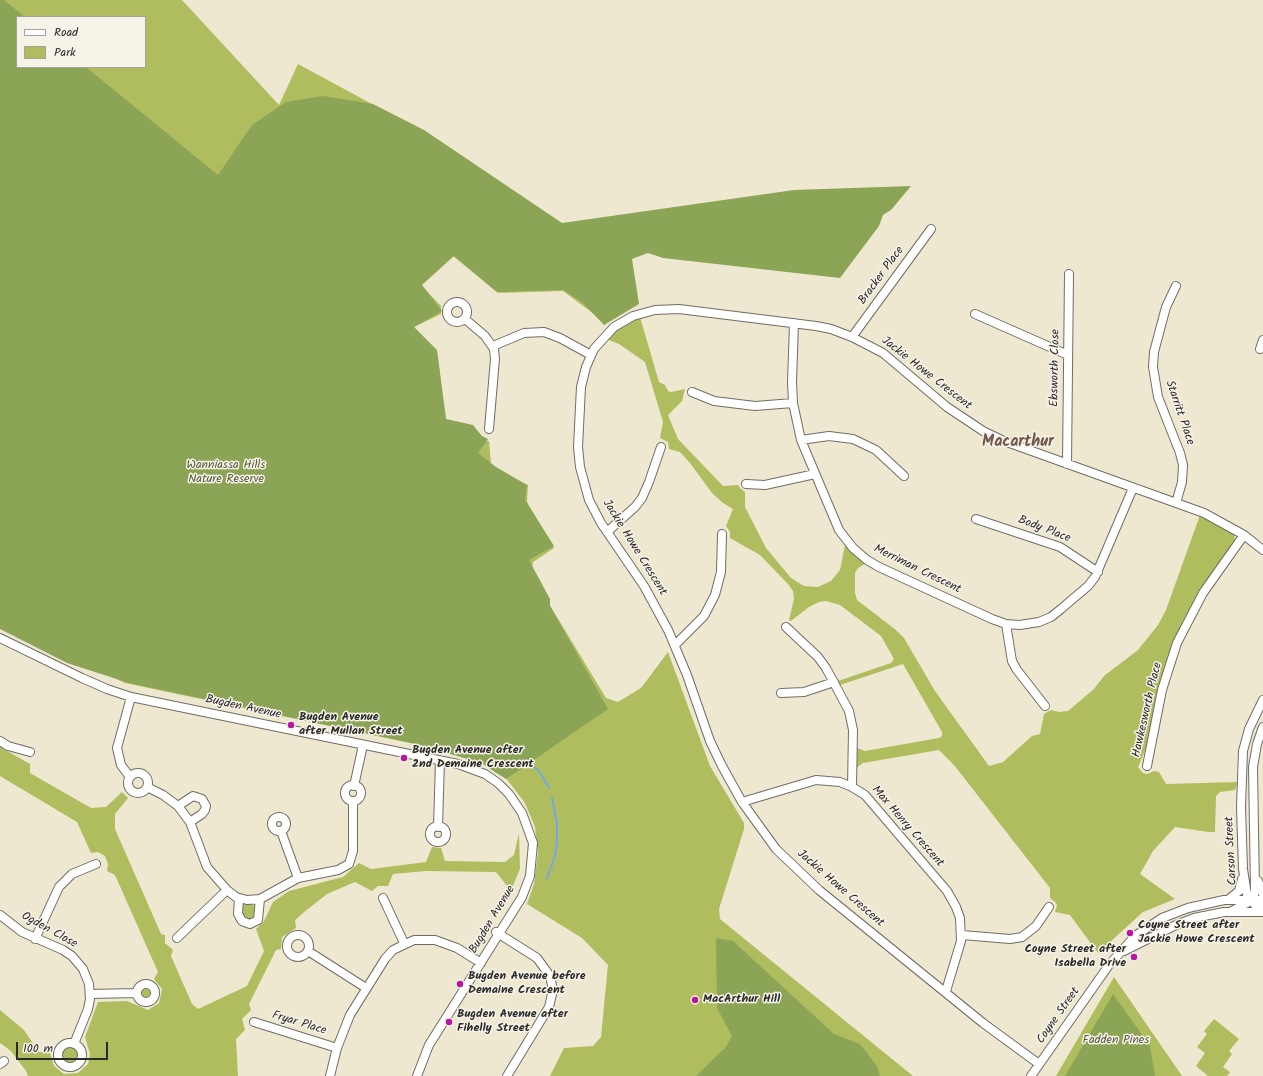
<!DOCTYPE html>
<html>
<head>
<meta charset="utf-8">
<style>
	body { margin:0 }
	#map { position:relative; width:1263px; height:1076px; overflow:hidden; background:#efe8d0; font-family:Kalam,sans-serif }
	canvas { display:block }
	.legend { position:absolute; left:16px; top:16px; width:130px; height:52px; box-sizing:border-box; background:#f7f3e8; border:1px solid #a5a39c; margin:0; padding:5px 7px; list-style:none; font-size:12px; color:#2b2b2b }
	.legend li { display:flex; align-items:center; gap:8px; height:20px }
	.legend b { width:20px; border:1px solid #a5a39c }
	.scale { position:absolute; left:16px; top:1042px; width:92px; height:18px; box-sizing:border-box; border:2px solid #2b2b2b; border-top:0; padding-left:5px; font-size:12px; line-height:14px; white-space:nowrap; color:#2b2b2b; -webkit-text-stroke:3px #f7f3e8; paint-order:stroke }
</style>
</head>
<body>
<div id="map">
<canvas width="1263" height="1076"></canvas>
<ul class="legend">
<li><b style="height:5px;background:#fff"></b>Road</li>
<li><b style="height:11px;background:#afbd5f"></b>Park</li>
</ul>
<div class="scale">100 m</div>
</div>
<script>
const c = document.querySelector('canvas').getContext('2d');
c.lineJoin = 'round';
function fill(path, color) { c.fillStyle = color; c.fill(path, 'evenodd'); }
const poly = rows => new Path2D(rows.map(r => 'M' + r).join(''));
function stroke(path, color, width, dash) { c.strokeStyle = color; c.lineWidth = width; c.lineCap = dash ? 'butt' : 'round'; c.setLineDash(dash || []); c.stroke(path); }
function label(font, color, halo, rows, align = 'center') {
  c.font = font + ' Kalam,sans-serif'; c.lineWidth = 3; c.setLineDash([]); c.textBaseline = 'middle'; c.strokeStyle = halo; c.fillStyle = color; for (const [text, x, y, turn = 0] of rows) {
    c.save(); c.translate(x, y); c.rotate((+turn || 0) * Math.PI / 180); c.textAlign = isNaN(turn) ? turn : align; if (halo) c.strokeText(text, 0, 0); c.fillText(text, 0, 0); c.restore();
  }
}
fill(poly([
	[0,0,182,0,279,105,298,64,409,124,602,320,563,291,498,293,453,256,421,285,441,306,441,314,414,327,437,352,446,420,482,440,489,441,491,464,496,470,528,485,527,502,554,548,533,562,531,574,606,698,618,702,641,688,668,652,710,766,744,823,744,829,719,909,720,919,913,1076,550,1076,564,1048,593,1046,601,1037,608,965,582,938,527,904,534,884,538,852,535,827,525,803,506,778,492,766,467,755,125,683,0,625],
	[17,17,145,17,145,67,17,67],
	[640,317,659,382,665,385,668,391,671,392,685,389,682,401,668,415,678,439,723,486,738,485,740,488,745,492,745,507,766,548,791,578,804,586,818,587,831,581,840,570,845,545,866,563,858,568,855,573,855,593,857,600,896,630,904,638,935,691,989,766,1003,762,1032,736,1040,734,1044,714,1051,710,1059,712,1068,711,1094,689,1104,676,1138,650,1158,625,1166,610,1200,515,1234,532,1235,541,1196,599,1149,741,1138,767,1143,773,1147,774,1154,771,1159,772,1166,784,1238,782,1235,790,1220,792,1216,796,1215,832,1208,832,1175,827,1153,851,1140,874,1175,899,1143,912,1098,953,1070,915,1055,912,1057,905,1055,902,1050,898,1050,888,954,765,939,750,863,763,855,769,857,748,865,751,939,738,942,736,942,732,903,664,840,685,838,681,891,663,894,659,881,636,840,605,826,601,819,602,809,607,791,621,789,620,794,599,793,591,788,584,760,555,730,538,730,532,726,526,733,509,723,503,712,493,690,463,680,452,669,449,668,442,660,438,663,422,645,362,619,344,606,339,613,332],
	[0,747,30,764,30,773,91,808,106,807,122,792,128,798,115,814,115,829,161,934,165,935,165,943,173,950,171,956,192,1004,198,1009,247,986,264,951,256,929,264,921,273,902,289,891,343,877,359,863,371,869,426,862,432,847,441,848,445,861,505,862,514,855,519,833,520,869,507,900,508,887,496,872,426,871,393,874,388,886,378,886,372,891,355,882,327,894,303,913,295,920,296,928,282,937,281,949,276,950,249,1004,251,1010,242,1019,245,1030,236,1039,238,1076,28,1076,26,1071,11,1051,0,1043,0,1010,24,1030,39,1052,50,1053,54,1066,64,1074,78,1073,88,1064,90,1054,85,1037,98,1002,127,1001,148,1010,159,1003,162,989,154,979,158,972,115,875,107,871,108,864,105,856,98,852,91,853,77,822,0,776],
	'240 911a8 8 0 1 1 16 0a8 8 0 1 1-16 0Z',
	[1114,977,1182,1076,1056,1076],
	'138 994a7 7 0 1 1 14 0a7 7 0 1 1-14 0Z',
	[1214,1019,1239,1039,1229,1051,1232,1054,1223,1067,1230,1072,1227,1076,1208,1076,1196,1066,1205,1053,1197,1047,1207,1034,1204,1031],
	'60 1055a9 9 0 1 1 18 0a9 9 0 1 1-18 0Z'
]), '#afbd5f');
fill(poly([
	[0,0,4,0,25,17,17,17,17,67,86,67,218,175,252,125,286,102,323,96,373,104,424,130,562,223,794,190,911,186,891,210,883,215,879,226,840,278,663,258,648,253,632,259,639,304,604,325,582,302,563,290,497,292,454,256,422,285,442,311,414,327,437,350,446,419,473,425,482,436,488,439,478,453,496,467,527,485,525,500,554,546,529,560,550,599,550,606,608,709,506,779,481,763,416,744,129,683,67,663,0,629],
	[716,938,733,941,834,1034,860,1044,877,1066,880,1076,696,1076,726,1047,732,1036,717,1008],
	[1113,994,1150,1046,1155,1076,1065,1076]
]), '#8ba456');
stroke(poly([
	[526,761,539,771,549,788],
	[547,878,555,856,557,843,557,823,552,798]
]), '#74a8e1', 2);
const minor = poly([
	'447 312a10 10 0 1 1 20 0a10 10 0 1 1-20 0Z',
	[975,314,1068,355],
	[465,319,485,336,494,349,495,359,489,429],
	[794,323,792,382,793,403,801,440,839,530,853,548,867,560,879,567,992,619,1006,624,1020,625,1039,622,1051,617,1061,609,1088,586,1095,577,1133,488],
	[852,337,931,229],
	[493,346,524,333,544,332,560,338,591,355],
	[1260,349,1263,340],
	[692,392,714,401,755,406,793,403],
	[801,440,829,436,853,439,876,450,904,476],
	[1067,464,1069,274],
	[746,484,765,485,815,474],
	[1176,503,1182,482,1183,465,1180,453,1158,397,1153,367,1154,352,1166,307,1176,286],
	[976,519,1060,547,1098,572],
	[607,532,635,507,642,498,649,482,661,447],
	[1006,624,1012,661,1017,670,1045,706],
	[786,627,818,657,826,668,849,711,853,730,852,787],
	[0,638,82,678,107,689,131,697,458,764,485,774,498,783,509,794,522,813,533,843,530,876,522,897,429,1045,417,1076],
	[675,645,704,616,715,595,721,572,722,534],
	[781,693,804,692,834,682],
	[1263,700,1249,729,1243,751,1241,807,1243,869,1247,895,1255,905,1263,908],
	[0,741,8,746,30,752],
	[1147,766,1162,690,1177,643,1203,593,1244,535],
	'128 783a10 10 0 1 1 20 0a10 10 0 1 1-20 0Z',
	[130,777,121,765,117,748,131,697],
	'345 793a8 8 0 1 1 16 0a8 8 0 1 1-16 0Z',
	[354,786,363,745],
	[147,787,163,795,178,806,190,822,207,867,227,890,236,897,247,900,260,899,298,878,338,870,349,864,353,851,353,801],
	[742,802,816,780,840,782,852,787,865,795,947,891,956,907,960,918,961,941,946,991],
	[178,806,193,796,202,799,206,806,205,810,202,814,190,822],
	'272 824a7 7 0 1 1 14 0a7 7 0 1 1-14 0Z',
	'430 834a8 8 0 1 1 16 0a8 8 0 1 1-16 0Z',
	[438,827,440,760],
	[281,831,298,878],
	[1258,881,1263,894],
	[239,898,238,914,242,921,250,924,258,920,260,899],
	[383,898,404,943],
	[1229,899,1239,891,1242,879],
	[1230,912,1247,903,1254,896,1255,890,1253,767,1257,744,1263,727],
	[0,915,22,932,63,950,72,956,83,969,89,984,90,999,88,1009,74,1044],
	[496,932,537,958,550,976,553,990,549,1007,507,1076],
	[962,935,1010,939,1022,937,1036,926,1049,907],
	'287 946a11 11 0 1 1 22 0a11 11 0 1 1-22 0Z',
	[177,938,227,890],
	[35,939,59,887,72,874,96,864],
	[308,951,366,988],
	[1124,951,1176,925,1194,918,1224,912,1263,912],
	'137 993a9 9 0 1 1 18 0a9 9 0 1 1-18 0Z',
	[90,994,136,993],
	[254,1022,337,1048],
	'58 1055a12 12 0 1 1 24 0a12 12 0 1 1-24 0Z',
	[0,1064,4,1061],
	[1039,1064,983,1023,819,890,776,849,742,802,722,766,710,741,687,675,668,630,644,586,601,523,589,500,580,467,578,447,581,387,586,367,594,349,614,327,633,316,655,310,679,309,816,326,831,329,852,337,883,353,947,407,983,431,1004,441,1204,513,1244,535,1263,550],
	[330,1076,337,1048,350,1015,385,959,393,950,414,940,435,940,457,948,481,963],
	[1031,1076,1109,965,1135,936,1162,918,1188,908,1224,900,1263,900]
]);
stroke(minor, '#706d65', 10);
stroke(minor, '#fff', 8);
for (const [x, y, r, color] of [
	[291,725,4,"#b5179e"],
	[404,758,4,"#b5179e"],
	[1130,933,4,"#b5179e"],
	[1134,957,4,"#b5179e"],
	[460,984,4,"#b5179e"],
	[695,1000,4,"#b5179e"],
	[449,1022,4,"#b5179e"]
]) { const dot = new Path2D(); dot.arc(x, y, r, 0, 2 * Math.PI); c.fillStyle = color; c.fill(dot); stroke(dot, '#f7f3e8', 1.5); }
label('12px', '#2b2b2b', '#f7f3e8', [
	["Bracker Place",882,276,-54],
	["Ebsworth Close",1056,368,-89],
	["Jackie Howe Crescent",926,374,38],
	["Starritt Place",1179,413,71],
	["Body Place",1044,530,21],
	["Jackie Howe Crescent",634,548,58],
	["Merriman Crescent",917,570,26],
	["Bugden Avenue",243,708,12],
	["Hawkesworth Place",1148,710,-77],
	["Max Henry Crescent",907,827,49],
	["Carson Street",1232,851,-93],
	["Jackie Howe Crescent",840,889,41],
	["Bugden Avenue",493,920,-59],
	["Ogden Close",49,931,29],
	["Coyne Street",1059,1016,-55],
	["Fryar Place",299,1024,17]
]);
label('12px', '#53573b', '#f7f3e8', [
	["Wanniassa Hills",226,466],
	["Nature Reserve",226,480],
	["Fadden Pines",1116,1041]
]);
label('bold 12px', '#2b2b2b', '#f7f3e8', [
	["Bugden Avenue",299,718],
	["after Mullan Street",299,732],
	["Bugden Avenue after",412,751],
	["2nd Demaine Crescent",412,765],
	["Coyne Street after",1138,926],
	["Jackie Howe Crescent",1138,940],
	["Coyne Street after",1126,950,"right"],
	["Isabella Drive",1126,964,"right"],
	["Bugden Avenue before",468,977],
	["Demaine Crescent",468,991],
	["MacArthur Hill",703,1000],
	["Bugden Avenue after",457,1015],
	["Fihelly Street",457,1029]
], 'left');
label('bold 16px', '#73584e', '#f7f3e8', [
	["Macarthur",1018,443]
]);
</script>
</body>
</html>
